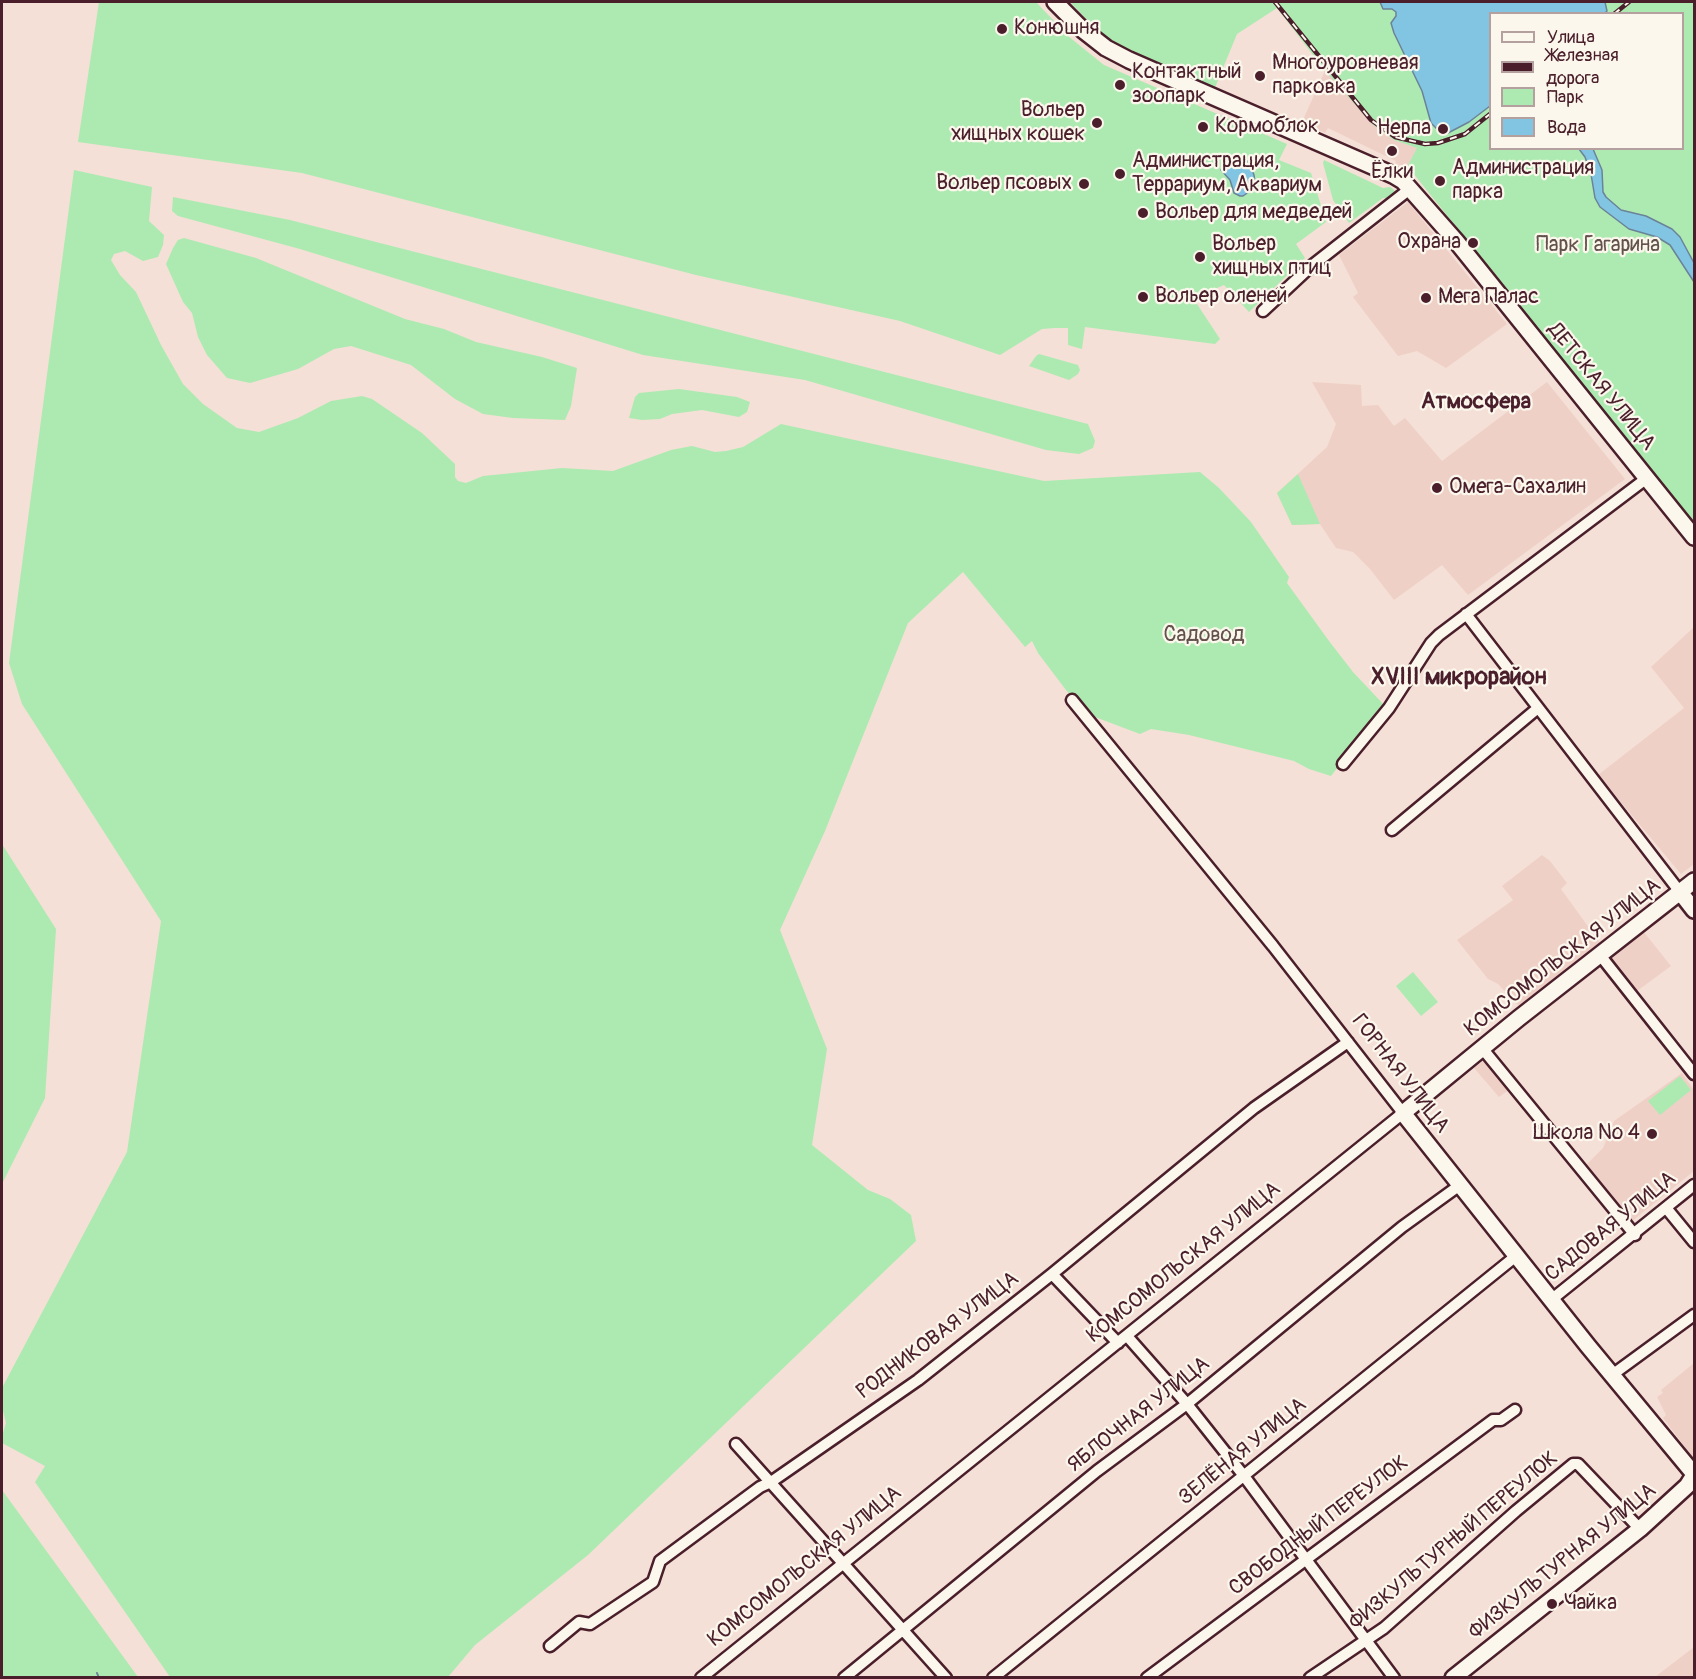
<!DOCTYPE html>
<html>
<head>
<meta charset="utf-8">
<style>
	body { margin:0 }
	#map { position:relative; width:1696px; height:1679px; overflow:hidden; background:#f4e0d6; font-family:Pangolin,sans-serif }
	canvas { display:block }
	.frame { position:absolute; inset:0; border:3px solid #4a1f2b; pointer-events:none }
	.legend { position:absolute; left:1489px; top:12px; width:195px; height:138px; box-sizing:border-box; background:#fbf7ec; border:2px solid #b4a19f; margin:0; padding:8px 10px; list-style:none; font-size:18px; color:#4a1f2b }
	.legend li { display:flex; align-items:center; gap:12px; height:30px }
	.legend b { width:30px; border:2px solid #b4a19f }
</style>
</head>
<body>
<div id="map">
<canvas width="1696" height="1679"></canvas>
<div class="frame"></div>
<ul class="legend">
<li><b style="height:8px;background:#fbf7ec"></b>Улица</li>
<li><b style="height:8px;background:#4a1f2b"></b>Железная дорога</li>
<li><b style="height:16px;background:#adeab1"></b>Парк</li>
<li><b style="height:16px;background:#81c5e2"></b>Вода</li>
</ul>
</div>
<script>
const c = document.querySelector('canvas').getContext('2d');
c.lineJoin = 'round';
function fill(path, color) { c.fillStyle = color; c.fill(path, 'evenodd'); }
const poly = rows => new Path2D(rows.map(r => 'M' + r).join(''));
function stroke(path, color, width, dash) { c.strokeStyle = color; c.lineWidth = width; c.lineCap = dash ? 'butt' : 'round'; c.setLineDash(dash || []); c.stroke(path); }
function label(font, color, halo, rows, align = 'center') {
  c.font = font + ' Pangolin,sans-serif'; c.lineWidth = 4.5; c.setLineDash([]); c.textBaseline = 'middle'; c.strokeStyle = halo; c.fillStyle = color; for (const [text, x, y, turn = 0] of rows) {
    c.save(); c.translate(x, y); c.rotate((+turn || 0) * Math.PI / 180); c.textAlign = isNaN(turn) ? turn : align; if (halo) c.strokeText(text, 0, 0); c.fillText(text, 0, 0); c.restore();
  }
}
fill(poly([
	[1323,68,1382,132,1394,140,1418,148,1406,169,1395,163,1396,161,1328,128,1325,133,1302,122,1324,73],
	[1408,202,1507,324,1446,368,1417,351,1398,356,1353,297,1358,293,1339,255],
	[1312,382,1361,385,1362,406,1378,405,1394,426,1405,418,1442,461,1547,382,1625,479,1468,595,1442,565,1394,600,1370,569,1353,552,1336,548,1320,524,1292,525,1277,493,1327,447,1336,424],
	[1694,627,1694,864,1681,874,1598,775,1684,708,1651,667],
	[1542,855,1550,861,1567,883,1561,889,1600,943,1520,1007,1498,984,1488,979,1457,940,1513,900,1502,886],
	[1643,931,1671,966,1637,991,1610,957],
	[1486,1059,1510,1089,1499,1097,1474,1068],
	[1682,1073,1694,1090,1694,1171,1631,1222,1586,1165,1603,1148,1614,1121],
	[1694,1363,1694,1459,1663,1418,1666,1415,1657,1397,1663,1393,1661,1390],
	[1694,1647,1694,1677,1655,1677]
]), '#efd0c7');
fill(poly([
	[99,2,1036,2,1068,36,1104,65,1287,144,1279,160,1311,173,1326,222,1296,244,1305,258,1249,312,1224,285,1201,295,1195,301,1220,339,1215,344,1085,327,1082,349,1068,345,1068,328,1055,328,1042,329,1000,355,900,321,696,275,302,173,78,142],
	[1070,2,1694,2,1694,524,1413,173,1406,169,1417,148,1394,140,1372,124,1323,68,1277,8,1237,34,1214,90,1134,54,1114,42,1094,27],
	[1490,14,1682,14,1682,148,1490,148],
	[1324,160,1383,188,1390,187,1394,190,1395,194,1391,199,1383,198,1349,223,1333,200,1323,163],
	[74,170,152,187,149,221,164,235,163,245,158,257,143,261,125,251,114,254,111,260,120,275,136,292,161,345,183,384,203,404,237,428,259,432,298,418,331,401,362,396,372,399,422,433,455,464,455,477,458,481,466,483,483,476,562,468,613,471,671,450,692,446,715,452,726,451,743,447,781,424,1044,481,1200,472,1219,488,1251,522,1289,577,1287,583,1329,641,1353,672,1385,706,1331,776,1309,769,1294,761,1189,735,1151,729,1140,734,1087,714,1066,690,1038,653,1032,641,1025,647,963,572,908,623,825,831,780,930,827,1049,812,1145,868,1190,890,1199,911,1215,916,1241,588,1555,475,1645,448,1677,170,1677,35,1482,45,1466,2,1443,2,1436,6,1423,2,1407,2,1388,127,1152,161,921,22,704,9,663],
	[173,197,290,220,1088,424,1095,441,1093,448,1079,454,1046,450,805,380,643,355,300,249,178,216,172,211],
	[184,238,256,258,405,319,444,329,476,342,542,357,577,368,571,406,565,420,513,418,483,414,455,399,411,365,351,346,334,349,298,369,250,383,227,378,207,355,198,337,192,313,183,302,166,264,173,248,178,240],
	[1039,354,1078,365,1080,370,1078,374,1069,380,1029,366,1036,356],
	[679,389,737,397,750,402,747,412,739,417,702,410,672,414,660,419,642,420,629,418,635,397,639,393],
	[1298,474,1320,524,1292,525,1277,493],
	[2,844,56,929,45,1098,2,1184],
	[1413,972,1438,1002,1421,1016,1396,986],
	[1680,1076,1691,1090,1660,1115,1648,1101],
	[2,1490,138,1677,2,1677]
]), '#adeab1');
const water = poly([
	[1380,2,1605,2,1607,11,1604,14,1490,14,1490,106,1469,122,1448,133,1445,133,1446,127,1444,125,1441,125,1437,129,1431,123,1422,91,1394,33,1391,23,1396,16,1396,12,1392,9,1383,9,1380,2],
	[1579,149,1593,149,1602,170,1603,192,1606,197,1621,210,1646,216,1672,229,1680,237,1694,263,1694,282,1670,245,1657,237,1629,229,1600,207,1595,198,1591,174,1585,157,1579,149],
	[1236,156,1249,162,1254,175,1255,182,1253,189,1243,196,1240,196,1234,193,1230,180,1221,170,1227,159,1236,156]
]);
fill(water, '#81c5e2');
stroke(water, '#6b8399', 1.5);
stroke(poly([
	[97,1673,99,1678]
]), '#6b8399', 2);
const street = poly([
	[1263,311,1309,268,1411,188],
	[1466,614,1680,892],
	[1343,764,1389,708,1431,643,1439,635,1647,478],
	[1392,830,1538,708],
	[1600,955,1694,1074],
	[1482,1048,1635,1235],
	[1667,1209,1694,1242],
	[1052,1274,1118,1343],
	[1551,1300,1694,1185],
	[1127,1336,1187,1404,1244,1476,1394,1678],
	[1612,1375,1694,1315],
	[736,1444,946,1678],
	[550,1646,579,1622,590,1624,653,1582,660,1561,760,1487,771,1482,918,1380,1052,1274,1254,1108,1348,1042],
	[701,1678,1403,1113,1273,946,1072,700],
	[844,1678,1097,1471,1187,1404,1402,1227,1460,1185],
	[993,1678,1516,1256],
	[1147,1678,1493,1420,1501,1420,1515,1410],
	[1310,1678,1384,1628,1516,1511,1573,1464,1578,1464,1640,1529]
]);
const secondary = poly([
	[1055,2,1083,30,1106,48,1129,60,1393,175,1403,181,1456,241,1694,537],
	[1694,881,1519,1018,1403,1113,1588,1346,1694,1474],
	[1680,892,1694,910],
	[1453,1678,1640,1529,1687,1486,1694,1475]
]);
stroke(street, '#4a1f2b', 15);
stroke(secondary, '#4a1f2b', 20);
stroke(street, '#fbf7ec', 10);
stroke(secondary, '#fbf7ec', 15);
const rail = poly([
	[1275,2,1371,120,1395,137,1425,144,1438,143,1465,134,1490,114],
	[1614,14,1629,2]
]);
stroke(rail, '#4a1f2b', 4.5);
stroke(rail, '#fbf7ec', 2, [7]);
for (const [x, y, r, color] of [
	[1002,29,6,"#4a1f2b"],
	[1260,76,6,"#4a1f2b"],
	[1120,85,6,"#4a1f2b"],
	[1097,123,6,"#4a1f2b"],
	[1203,127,6,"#4a1f2b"],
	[1443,129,6,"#4a1f2b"],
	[1392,151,6,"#4a1f2b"],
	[1120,174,6,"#4a1f2b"],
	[1440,181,6,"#4a1f2b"],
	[1084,184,6,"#4a1f2b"],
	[1143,213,6,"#4a1f2b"],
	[1473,243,6,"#4a1f2b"],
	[1200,257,6,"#4a1f2b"],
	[1143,297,6,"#4a1f2b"],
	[1426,298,6,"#4a1f2b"],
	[1437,488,6,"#4a1f2b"],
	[1652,1134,6,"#4a1f2b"],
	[1552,1604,6,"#4a1f2b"]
]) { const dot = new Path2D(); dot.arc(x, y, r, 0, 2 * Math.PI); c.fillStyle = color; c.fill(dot); stroke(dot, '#fbf7ec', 2); }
label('21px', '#4a1f2b', '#fbf7ec', [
	["Конюшня",1014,29],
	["Многоуровневая",1272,64],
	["парковка",1272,88],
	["Контактный",1132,73],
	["зоопарк",1132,97],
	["Вольер",1085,111,"right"],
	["хищных кошек",1085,135,"right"],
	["Кормоблок",1215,127],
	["Нерпа",1431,129,"right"],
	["Администрация,",1132,162],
	["Террариум, Аквариум",1132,186],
	["Администрация",1452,169],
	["парка",1452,193],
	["Ёлки",1392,173,"center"],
	["Вольер псовых",1072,184,"right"],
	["Вольер для медведей",1155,213],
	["Охрана",1461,243,"right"],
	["Вольер",1212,245],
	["хищных птиц",1212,269],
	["Вольер оленей",1155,297],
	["Мега Палас",1438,298],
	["Омега-Сахалин",1449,488],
	["Школа № 4",1640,1134,"right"],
	["Чайка",1564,1604]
], 'left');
label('21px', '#63524c', '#fbf7ec', [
	["Парк Гагарина",1598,246],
	["Садовод",1204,636]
]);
label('21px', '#4a1f2b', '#fbf7ec', [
	["ДЕТСКАЯ УЛИЦА",1601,387,51],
	["КОМСОМОЛЬСКАЯ УЛИЦА",1563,958,-38],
	["ГОРНАЯ УЛИЦА",1400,1074,52],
	["САДОВАЯ УЛИЦА",1611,1227,-39],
	["КОМСОМОЛЬСКАЯ УЛИЦА",1184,1263,-39],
	["РОДНИКОВАЯ УЛИЦА",938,1336,-37],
	["ЯБЛОЧНАЯ УЛИЦА",1139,1415,-38],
	["ЗЕЛЁНАЯ УЛИЦА",1243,1452,-39],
	["СВОБОДНЫЙ ПЕРЕУЛОК",1319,1526,-37],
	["ФИЗКУЛЬТУРНЫЙ ПЕРЕУЛОК",1454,1541,-40],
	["ФИЗКУЛЬТУРНАЯ УЛИЦА",1563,1562,-39],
	["КОМСОМОЛЬСКАЯ УЛИЦА",805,1567,-39]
]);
label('bold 22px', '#4a1f2b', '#fbf7ec', [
	["Атмосфера",1476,402]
]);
label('bold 24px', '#4a1f2b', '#fbf7ec', [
	["XVIII микрорайон",1459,678]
]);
</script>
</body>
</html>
